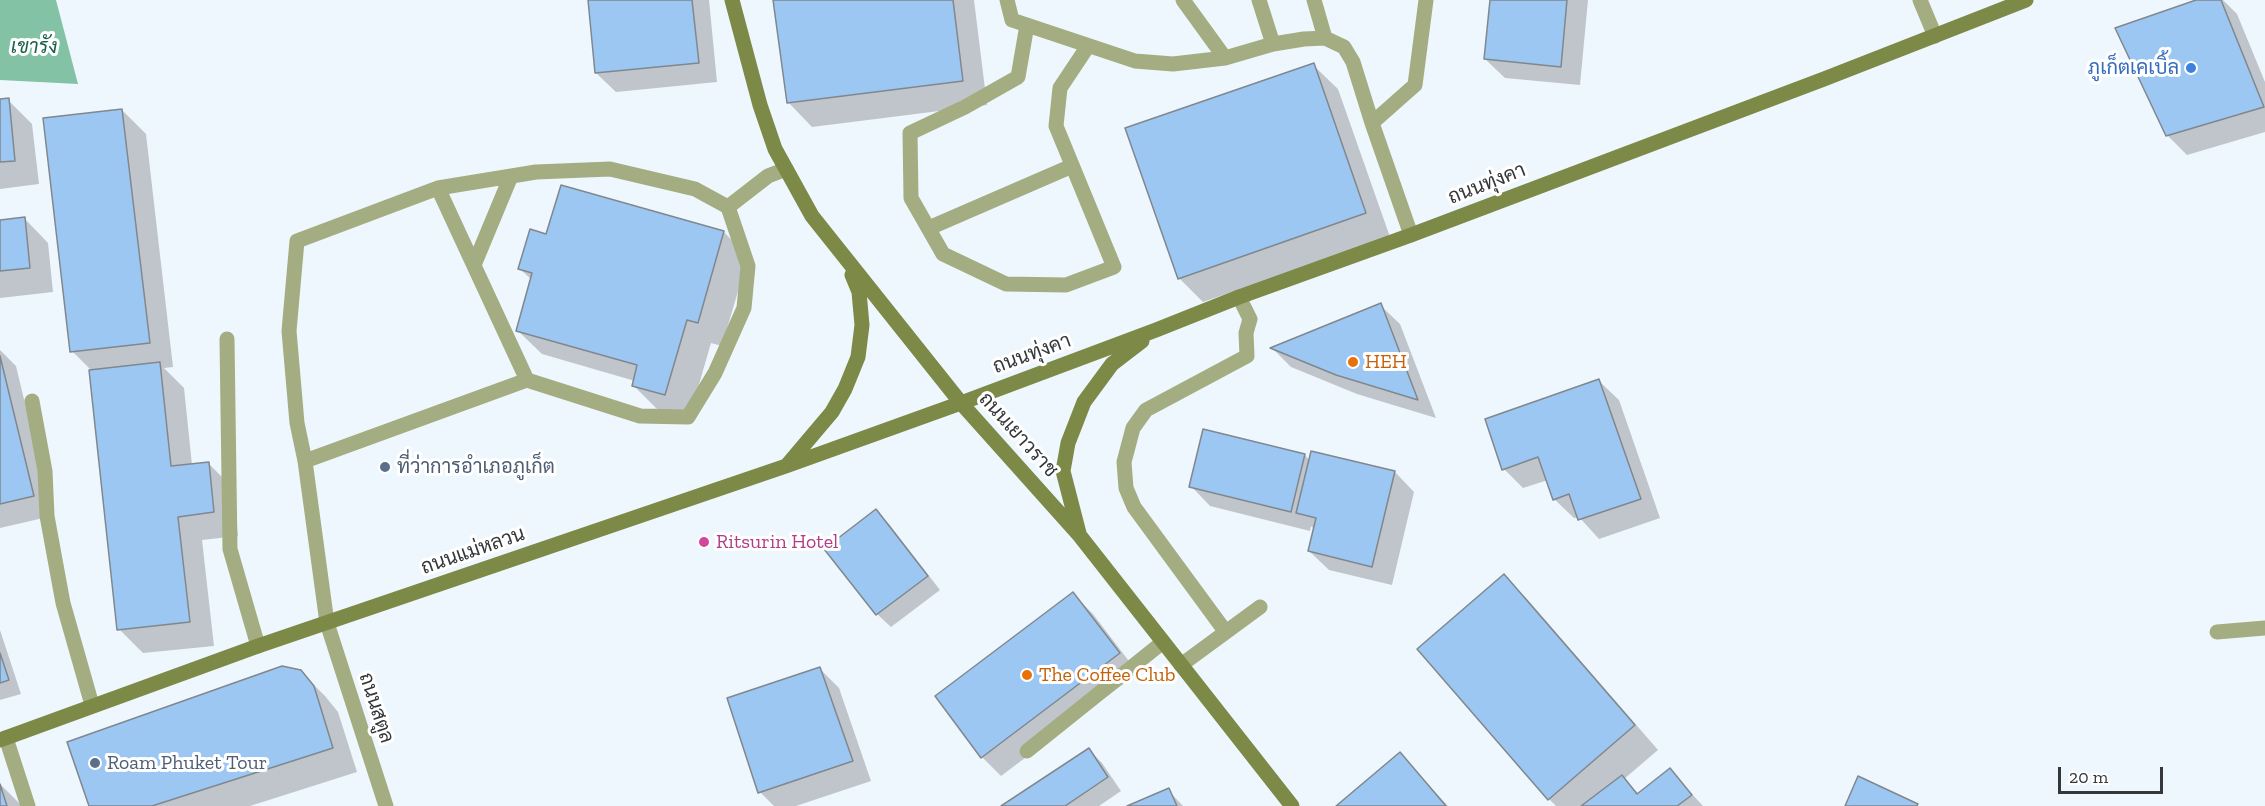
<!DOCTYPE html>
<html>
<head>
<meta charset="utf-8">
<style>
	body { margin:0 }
	#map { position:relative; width:2265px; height:806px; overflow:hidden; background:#eff7fe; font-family:"Zilla Slab",serif }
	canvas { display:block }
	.scale { position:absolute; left:2058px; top:767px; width:105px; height:27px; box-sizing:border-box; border:3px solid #35383b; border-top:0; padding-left:8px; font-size:18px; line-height:21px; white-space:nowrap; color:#35383b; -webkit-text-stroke:4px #fff; paint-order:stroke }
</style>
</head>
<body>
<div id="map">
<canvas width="2265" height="806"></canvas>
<div class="scale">20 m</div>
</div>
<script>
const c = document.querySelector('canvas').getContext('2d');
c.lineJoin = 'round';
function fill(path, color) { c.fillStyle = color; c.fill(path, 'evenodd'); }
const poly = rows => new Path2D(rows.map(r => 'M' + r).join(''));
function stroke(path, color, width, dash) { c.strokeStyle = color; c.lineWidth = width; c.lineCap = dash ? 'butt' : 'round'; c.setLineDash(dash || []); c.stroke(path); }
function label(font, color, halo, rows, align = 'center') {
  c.font = font + ' "Zilla Slab",Sarabun,serif'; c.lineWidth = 6; c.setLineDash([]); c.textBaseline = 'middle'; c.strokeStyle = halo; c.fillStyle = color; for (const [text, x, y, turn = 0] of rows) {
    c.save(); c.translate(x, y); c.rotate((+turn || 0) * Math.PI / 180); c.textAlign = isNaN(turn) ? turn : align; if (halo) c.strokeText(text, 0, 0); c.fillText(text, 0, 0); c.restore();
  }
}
fill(poly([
	[0,0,56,0,78,84,0,80]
]), '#84c2a5');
fill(poly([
	[589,0,709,0,717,82,616,92,596,73],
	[775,0,974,0,987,105,812,127,788,102],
	[1491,0,1588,0,1580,85,1505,78,1485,59],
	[2201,0,2223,0,2237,14,2265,82,2265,132,2187,155,2167,135],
	[1313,65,1338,89,1390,237,1203,302,1179,278],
	[8,100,32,124,39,184,0,189,0,101],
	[122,110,146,134,173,367,164,368,184,388,192,465,208,463,233,488,238,536,202,540,214,646,143,653,119,629,90,369,72,351],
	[562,187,724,232,748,257,722,346,711,343,689,419,658,410,633,385,635,381,542,354,517,330,532,280,520,269,547,235],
	[24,218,48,243,53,292,0,298,0,221],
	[1380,305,1400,324,1436,418,1357,394,1291,367,1273,349],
	[0,350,16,366,52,516,0,528],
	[1599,381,1619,400,1660,518,1599,539,1579,517,1574,518,1554,499,1548,480,1523,488,1504,469],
	[1305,455,1310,461,1395,472,1414,492,1392,585,1329,570,1309,551,1315,530,1311,526,1310,531,1210,506,1191,486],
	[876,511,889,524,940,590,891,627,877,614],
	[1504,576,1528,600,1658,750,1624,779,1639,794,1670,770,1703,806,1556,806,1549,799],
	[1073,594,1093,614,1138,673,1001,776,982,757],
	[0,630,21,694,0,700],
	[820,669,839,688,871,781,796,806,774,806,760,792],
	[300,671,325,696,338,712,357,772,250,806,91,806],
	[1089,750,1102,763,1121,791,1099,806,1004,806],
	[1400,754,1448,806,1339,806],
	[0,784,22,806,0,806],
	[1168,790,1183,806,1131,806]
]), '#0003');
const building = poly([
	[588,0,692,0,699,63,595,73,588,0],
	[773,0,953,0,963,81,787,103,773,0],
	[1490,0,1567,0,1561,67,1484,59,1490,0],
	[2196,0,2221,0,2264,107,2166,136,2115,28,2196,0],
	[1314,63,1366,213,1178,279,1125,128,1314,63],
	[9,98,15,161,0,162,0,99,9,98],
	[122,109,150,343,70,352,43,118,122,109],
	[561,185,724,231,698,323,687,320,665,395,632,386,637,365,516,331,532,273,518,269,530,229,546,234,561,185],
	[25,217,30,268,0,271,0,220,25,217],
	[1381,303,1418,400,1336,375,1270,348,1381,303],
	[0,356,34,496,0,504,0,356],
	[160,362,171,466,209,462,214,512,178,517,190,622,117,630,89,370,160,362],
	[1599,379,1641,499,1578,520,1569,494,1553,500,1538,457,1502,470,1485,419,1599,379],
	[1203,429,1305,454,1291,512,1189,487,1203,429],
	[1311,451,1395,471,1372,567,1308,551,1316,518,1296,513,1311,451],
	[876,509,928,576,876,615,824,549,876,509],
	[1504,574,1635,725,1548,800,1417,649,1504,574],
	[1073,592,1120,653,981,758,935,696,1073,592],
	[0,653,9,680,0,683,0,653],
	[282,666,301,670,314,686,333,748,152,806,89,806,67,742,282,666],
	[820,667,853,761,758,793,727,698,820,667],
	[1089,748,1108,777,1065,806,1001,806,1089,748],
	[1400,752,1446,806,1336,806,1400,752],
	[1670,768,1692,795,1677,806,1581,806,1622,775,1637,794,1670,768],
	[1858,776,1918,804,1917,806,1845,806,1858,776],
	[0,784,7,806,0,806,0,784],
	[1169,788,1177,806,1127,806,1169,788]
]);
fill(building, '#9bc7f2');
stroke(building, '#80878d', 1.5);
stroke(poly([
	[1007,0,1012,20,1135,61,1173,64,1225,58,1273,44,1304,39,1325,38,1344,47,1353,62,1372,123,1411,235],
	[1183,0,1225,58],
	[1259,0,1273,44],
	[1314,0,1325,38],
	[1027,25,1018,77,965,107,910,133,911,198,943,254,1006,284,1066,285,1114,267,1056,126,1060,88,1088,46],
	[1372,123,1415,85,1426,0],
	[728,207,768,176,786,169],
	[929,228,1072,166],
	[474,265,511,176],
	[227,339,230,549,258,646],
	[32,401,45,471,47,516,63,603,92,705],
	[305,461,527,380,640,416,688,417,715,373,744,308,748,266,728,207,695,189,610,169,536,172,438,188],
	[327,623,305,461,297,423,289,331,297,241,438,188,527,380],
	[1225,631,1134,507,1126,488,1124,462,1133,428,1146,410,1247,356,1246,333,1250,319,1239,297],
	[2217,632,2265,628],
	[1181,665,1260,607]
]), '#a4ad81', 15);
stroke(poly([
	[1920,0,1935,36],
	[327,623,386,806],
	[6,738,28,806],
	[1027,751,1163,642]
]), '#a4ad81', 15);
stroke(poly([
	[732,0,760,105,775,149,812,216,961,403,1080,536,1292,806],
	[788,464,832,412,845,389,858,357,862,325,859,292,852,275],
	[1079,533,1063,471,1068,443,1084,402,1112,364,1142,341],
	[0,740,258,646,786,466,961,403,1156,330,1239,297,1411,235,1824,79,2026,0]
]), '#7d8946', 15);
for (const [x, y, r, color] of [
	[2191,68,6,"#3f7fe0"],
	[1353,362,6,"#e8710a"],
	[385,467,6,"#5c6f8a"],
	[704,542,6,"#d1479c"],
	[1027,675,6,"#e8710a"],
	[95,763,6,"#5c6f8a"]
]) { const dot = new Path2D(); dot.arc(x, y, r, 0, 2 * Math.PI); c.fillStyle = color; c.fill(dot); stroke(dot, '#fff', 2); }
label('italic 20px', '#196448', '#fff', [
	["เขารัง",34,47]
]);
label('20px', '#366cbe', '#fff', [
	["ภูเก็ตเคเบิ้ล",2179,68]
], 'right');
label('20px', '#35383b', '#fff', [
	["ถนนทุ่งคา",1487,184,-21],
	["ถนนทุ่งคา",1032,354,-20],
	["ถนนเยาวราช",1018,435,48],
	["ถนนแม่หลวน",473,551,-19],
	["ถนนสตูล",376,708,72]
]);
label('20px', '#c56008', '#fff', [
	["HEH",1365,362],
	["The Coffee Club",1039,675]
], 'left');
label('20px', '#4e5e75', '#fff', [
	["ที่ว่าการอำเภอภูเก็ต",397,467],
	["Roam Phuket Tour",107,763]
], 'left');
label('20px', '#b23c85', '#fff', [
	["Ritsurin Hotel",716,542]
], 'left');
</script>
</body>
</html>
